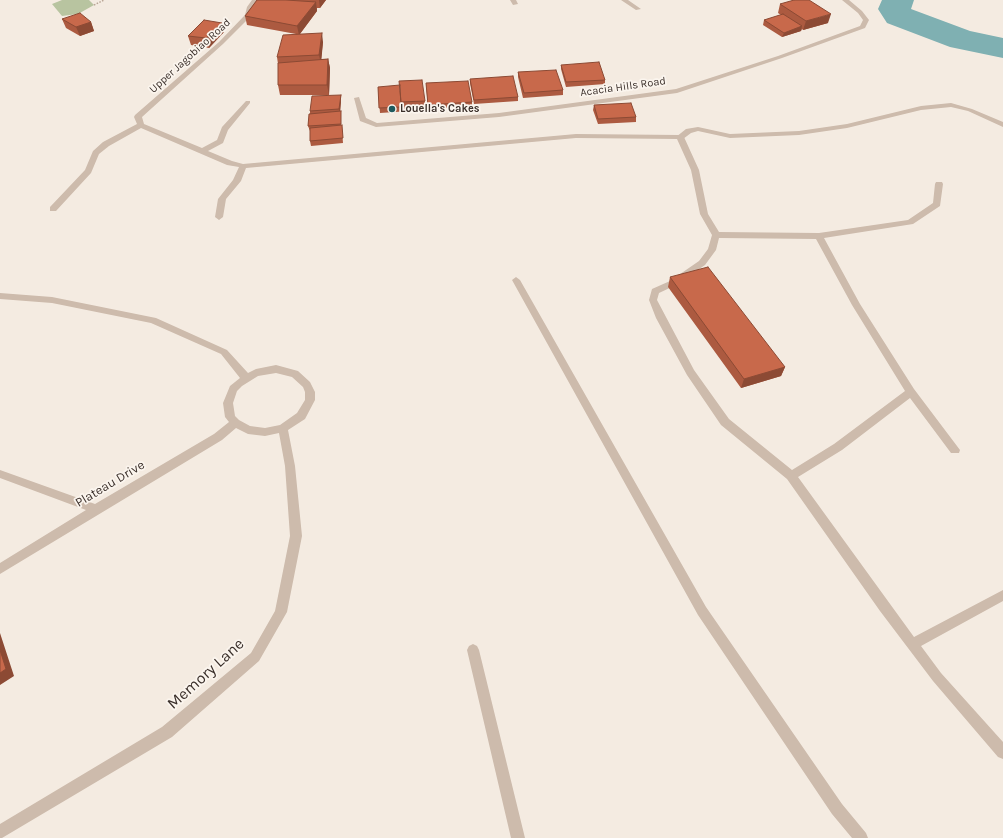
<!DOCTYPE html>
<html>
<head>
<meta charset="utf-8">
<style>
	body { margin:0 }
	canvas { display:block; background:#f4ebe1 }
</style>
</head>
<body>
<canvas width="1003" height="838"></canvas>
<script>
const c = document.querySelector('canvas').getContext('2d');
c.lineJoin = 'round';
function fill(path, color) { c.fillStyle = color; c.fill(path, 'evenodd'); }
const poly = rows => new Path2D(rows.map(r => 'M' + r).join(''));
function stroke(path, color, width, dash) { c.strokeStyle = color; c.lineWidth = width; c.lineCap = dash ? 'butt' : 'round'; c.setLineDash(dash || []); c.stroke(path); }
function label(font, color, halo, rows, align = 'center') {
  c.font = font + ' Karla,sans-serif'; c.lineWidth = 3.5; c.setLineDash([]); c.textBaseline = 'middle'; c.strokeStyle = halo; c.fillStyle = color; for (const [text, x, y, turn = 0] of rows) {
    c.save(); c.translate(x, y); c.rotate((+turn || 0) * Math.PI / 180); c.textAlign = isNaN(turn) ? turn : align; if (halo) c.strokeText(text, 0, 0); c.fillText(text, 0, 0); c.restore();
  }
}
fill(poly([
	[62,0,89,0,94,5,78,14,62,16,52,4]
]), '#b8c4a0');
fill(poly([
	[882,0,914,0,911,9,970,31,1003,38,1003,58,950,47,887,23,878,9,882,0]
]), '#7fb0b2');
stroke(poly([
	[94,5,104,0]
]), '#b9a596', 1.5, [1.5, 1.5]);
fill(poly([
	[951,103,972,109,1003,122,1003,127,968,111,951,107,921,110,847,128,799,135,730,138,698,131,691,133,683,139,676,137,686,129,698,127,730,134,799,131,847,124,921,106,951,103]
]), '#cdbbac');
fill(poly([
	[252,0,258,0,253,7,250,17,223,44,142,117,144,124,202,148,217,140,222,127,246,101,250,101,250,103,228,130,223,143,208,151,232,161,243,164,576,134,680,135,684,137,699,170,708,214,719,232,819,233,908,220,933,203,935,184,936,182,942,182,943,184,940,206,913,224,824,238,860,304,914,389,960,450,959,453,951,453,910,398,842,450,798,477,914,637,1003,590,1003,601,921,646,941,673,1003,742,1003,759,998,757,933,681,880,611,787,479,721,425,687,375,656,318,649,300,652,289,670,281,699,261,708,249,712,235,700,214,691,170,677,139,576,138,246,168,241,181,226,199,223,217,219,220,215,217,218,199,233,180,239,167,227,165,141,128,109,146,99,154,91,173,56,211,50,211,50,207,85,170,93,151,103,142,137,124,134,117,135,115,219,42,245,15,247,7,252,0],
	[719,238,816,239,852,305,905,391,834,444,792,470,729,419,694,370,657,300,659,293,676,285,705,265,716,250,719,238],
	[510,0,516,0,518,4,513,5,510,0],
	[621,0,628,0,641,9,636,10,621,0],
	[842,0,849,0,862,11,869,20,865,28,782,58,677,93,499,117,376,127,360,121,354,98,359,97,366,118,377,123,499,113,676,89,778,56,860,26,863,20,858,13,842,0],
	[516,277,520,280,706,607,842,804,866,833,868,838,852,838,832,814,698,615,512,280,516,277],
	[0,293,52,297,156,318,227,350,248,373,256,369,276,365,298,371,310,382,315,392,315,400,305,419,288,430,295,466,302,536,287,612,259,661,172,737,2,838,0,838,0,824,162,727,251,653,275,611,290,536,285,466,279,433,265,436,248,434,236,428,222,440,0,574,0,563,86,510,0,478,0,470,95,504,214,434,229,422,225,417,223,403,230,386,240,378,221,354,151,323,52,303,0,299,0,293],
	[276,373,292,377,303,387,305,392,305,400,297,413,280,425,265,428,250,426,239,420,235,416,233,403,237,391,242,386,258,376,276,373],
	[473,644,477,646,479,650,525,838,511,838,467,650,469,646,473,644]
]), '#cdbbac');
fill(poly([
	[257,0,326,0,320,8,317,8,317,11,300,34,323,42,321,59,328,59,330,68,329,95,280,95,278,85,278,64,277,57,296,34,247,25,245,16],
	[780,4,828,23,803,30,802,29,801,31,782,37,763,25,764,20,781,15,778,13],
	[62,19,91,22,94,31,80,36,66,28],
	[222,23,224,32,209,48,191,45,188,36],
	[561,65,605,80,605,84,566,87,561,69],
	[518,72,563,90,563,95,523,98,518,77],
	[470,79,518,97,518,101,474,104,470,83],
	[426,83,472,102,472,106,428,109],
	[378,87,425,101,425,110,380,113],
	[341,95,341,100,340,111,341,116,341,125,342,130,343,143,311,146,310,141,310,131,308,126,310,113,310,111],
	[594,105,636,117,636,122,598,124,593,110],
	[670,277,785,367,781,376,741,388,668,287]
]), '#ac5a40');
fill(poly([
	[319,0,326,0,320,8],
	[316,2,317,11,299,35,297,26],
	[831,14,828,23,803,30,806,21],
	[91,22,94,31,80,36,76,27],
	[222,23,224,32,209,48,206,38],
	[802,26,801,31,782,37,784,33],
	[322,33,323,42,321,64,319,55],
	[328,59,330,68,329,95,327,85],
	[341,95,341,100,340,114,339,109],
	[785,367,781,376,741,388,744,379],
	[0,633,14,676,0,685]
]), '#8c4a34');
const building = poly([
	[257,0,286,0,316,2,297,26,245,16,257,0],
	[794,0,809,0,831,14,806,21,780,4,794,0],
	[80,13,91,22,76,27,62,19,80,13],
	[783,14,802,26,784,33,764,20,783,14],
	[204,20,222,23,206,38,188,36,204,20],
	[322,33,319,55,277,57,283,35,322,33],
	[328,59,327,85,278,85,278,63,328,59],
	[599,62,605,80,566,82,561,65,599,62],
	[556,70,563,90,524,93,518,72,556,70],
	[513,76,518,97,474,100,470,79,513,76],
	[422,80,425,101,401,102,399,81,422,80],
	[468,81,472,102,428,105,426,83,468,81],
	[400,85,401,107,379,108,378,87,400,85],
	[341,95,339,109,310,111,312,96,341,95],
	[631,103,636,117,598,119,594,105,631,103],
	[341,111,341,124,308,126,309,114,341,111],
	[342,125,343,138,310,141,310,128,342,125],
	[708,267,785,367,744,379,670,277,708,267],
	[0,650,6,669,0,673,0,650]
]);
fill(building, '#c8694b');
stroke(building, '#8c4a34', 1);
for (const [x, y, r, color] of [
	[392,109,4,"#1f5a5e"]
]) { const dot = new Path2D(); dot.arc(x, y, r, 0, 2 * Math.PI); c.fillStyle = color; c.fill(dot); stroke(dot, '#fbf5ee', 1.5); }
label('11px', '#3b302b', '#fbf5ee', [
	["Upper Jagobiao Road",190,56,-42],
	["Acacia Hills Road",623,87,-8]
]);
label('bold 11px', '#3b302b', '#fbf5ee', [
	["Louella's Cakes",400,109]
], 'left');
label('13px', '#3b302b', '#fbf5ee', [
	["Plateau Drive",110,484,-31]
]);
label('16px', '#3b302b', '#fbf5ee', [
	["Memory Lane",206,674,-42]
]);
</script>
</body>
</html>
